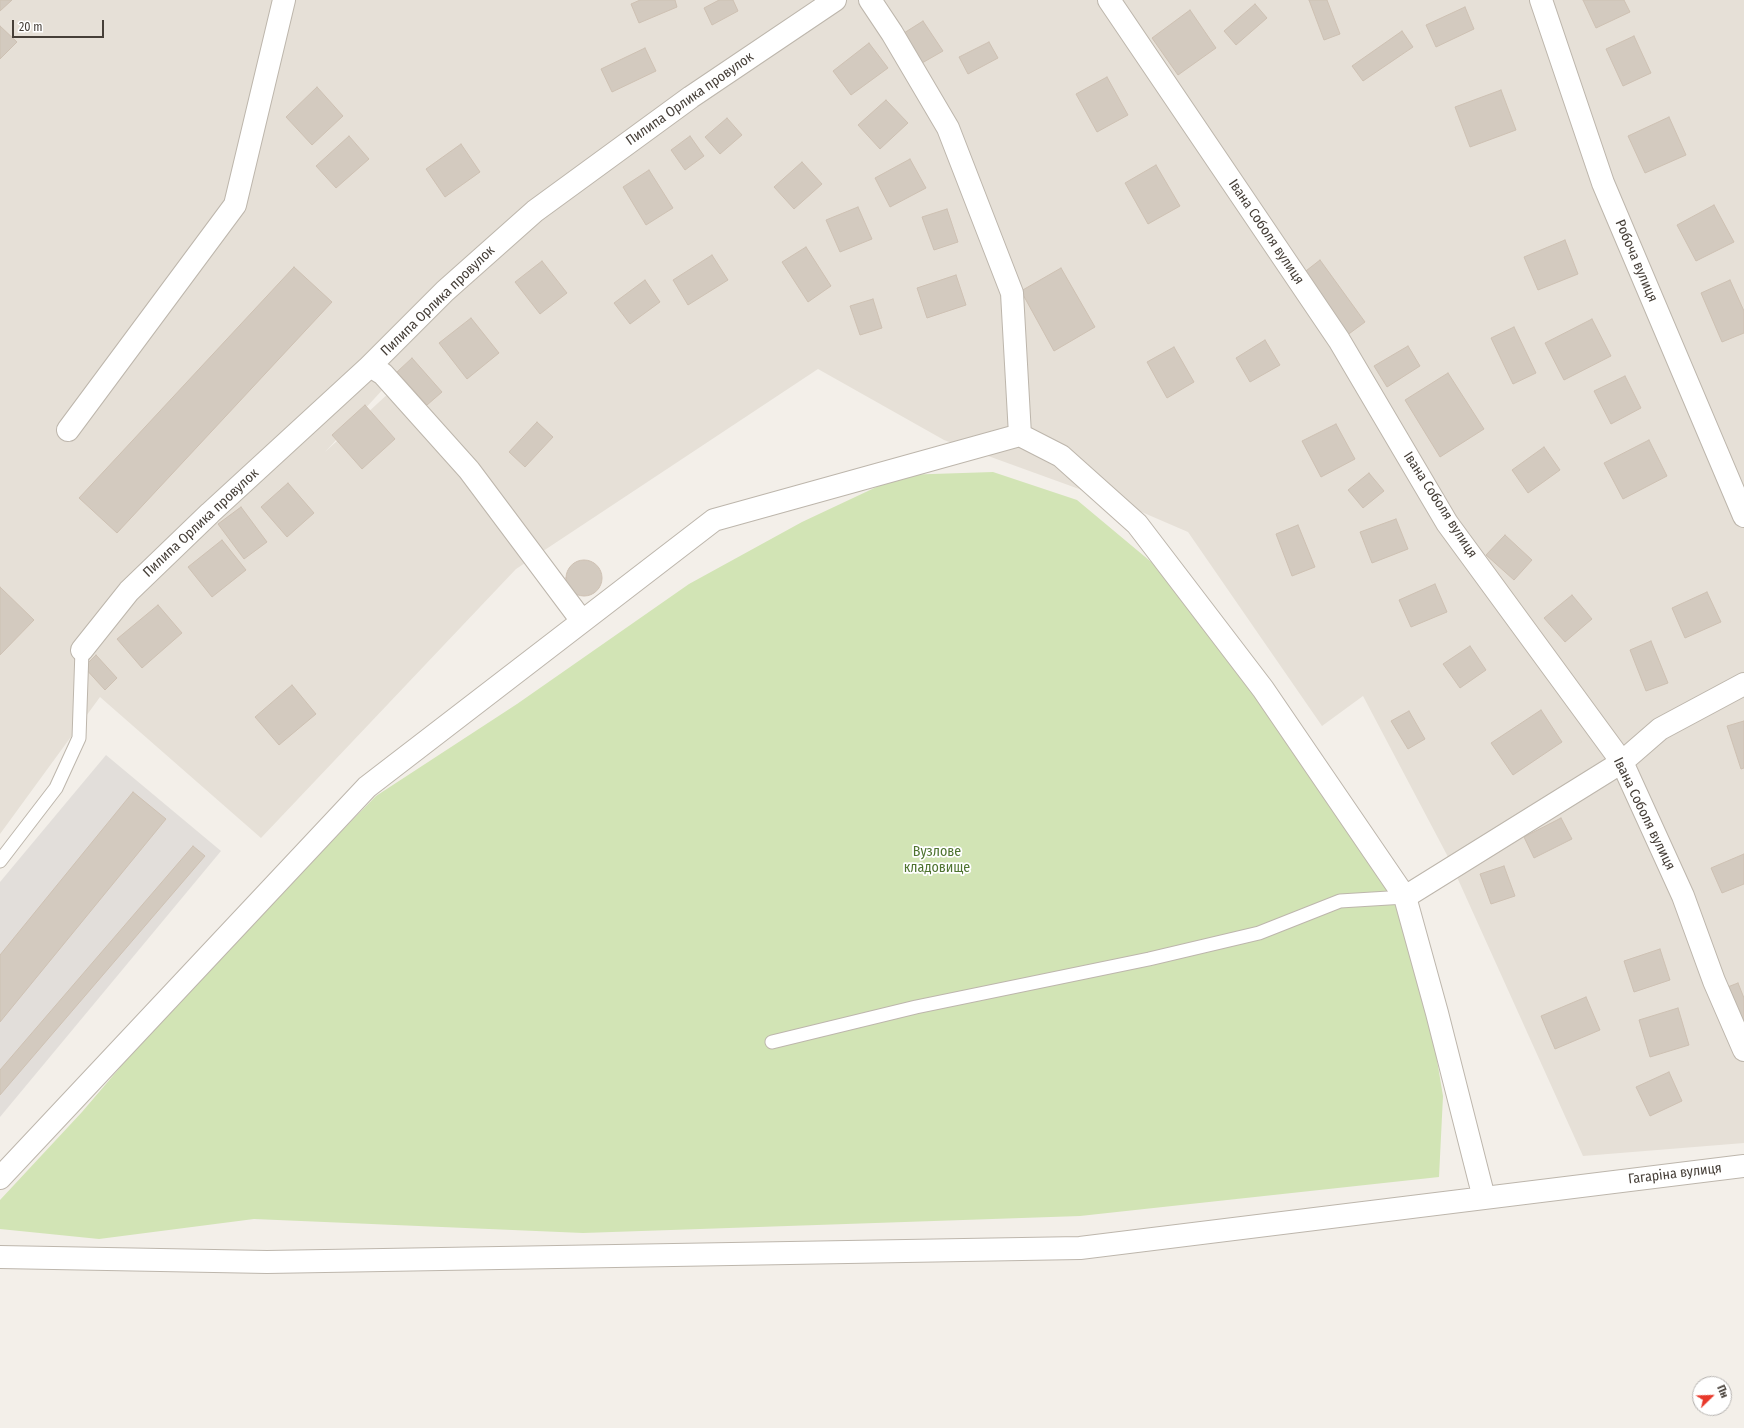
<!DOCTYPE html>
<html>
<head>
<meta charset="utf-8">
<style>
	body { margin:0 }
	#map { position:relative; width:1744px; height:1428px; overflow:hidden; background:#f3efe9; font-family:"Fira Sans Condensed",sans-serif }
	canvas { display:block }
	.north { position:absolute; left:1692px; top:1376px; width:40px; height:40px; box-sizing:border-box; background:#fff; border:1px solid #b5b2af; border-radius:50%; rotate:67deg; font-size:11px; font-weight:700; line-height:16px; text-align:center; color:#463f38 }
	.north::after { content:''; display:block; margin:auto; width:14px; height:18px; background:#e8392b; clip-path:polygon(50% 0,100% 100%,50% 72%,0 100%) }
	.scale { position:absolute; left:12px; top:20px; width:92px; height:18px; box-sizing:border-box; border:2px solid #463f38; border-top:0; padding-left:5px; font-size:12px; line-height:14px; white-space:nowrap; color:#463f38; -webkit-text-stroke:3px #fff; paint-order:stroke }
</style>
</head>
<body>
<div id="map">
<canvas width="1744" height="1428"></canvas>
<div class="north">Пн</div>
<div class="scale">20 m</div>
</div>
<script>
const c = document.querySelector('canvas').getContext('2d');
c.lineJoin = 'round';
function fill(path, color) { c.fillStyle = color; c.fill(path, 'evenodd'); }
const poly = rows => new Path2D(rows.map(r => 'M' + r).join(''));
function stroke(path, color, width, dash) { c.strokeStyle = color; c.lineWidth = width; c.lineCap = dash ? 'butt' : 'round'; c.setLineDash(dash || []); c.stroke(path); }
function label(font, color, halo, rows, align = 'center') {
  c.font = font + ' "Fira Sans Condensed",sans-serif'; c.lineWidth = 3.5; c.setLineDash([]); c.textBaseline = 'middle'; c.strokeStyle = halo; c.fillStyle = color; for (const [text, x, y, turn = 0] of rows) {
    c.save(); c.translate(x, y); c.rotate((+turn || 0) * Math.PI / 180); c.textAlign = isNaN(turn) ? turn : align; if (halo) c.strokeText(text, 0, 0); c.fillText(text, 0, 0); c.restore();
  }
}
fill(poly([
	[0,0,1744,0,1744,1143,1583,1156,1447,855,1363,696,1322,726,1188,532,1137,510,944,440,818,369,516,569,261,838,100,697,0,834],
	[411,359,417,367,325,452]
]), '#e6e0d7');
fill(poly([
	[106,755,221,851,0,1117,0,882]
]), '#e2deda');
fill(poly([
	[993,472,1077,500,1174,581,1389,872,1422,971,1443,1096,1439,1177,1080,1216,583,1233,254,1219,99,1239,0,1229,0,1200,82,1112,192,983,376,796,517,704,689,584,802,522,902,475]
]), '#d2e4b5');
const building = poly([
	[0,0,12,0,0,11,0,0],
	[640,0,675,0,677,7,639,23,631,4,640,0],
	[719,0,733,0,738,11,712,25,704,8,719,0],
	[1309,0,1327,0,1340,34,1324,40,1309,0],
	[1583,0,1624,0,1630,12,1596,28,1583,0],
	[1255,4,1267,18,1236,45,1224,31,1255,4],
	[1465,7,1474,29,1436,47,1426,25,1465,7],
	[1190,10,1216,48,1178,75,1152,38,1190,10],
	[923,21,943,51,922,63,904,33,923,21],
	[0,26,17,42,0,59,0,26],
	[1402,31,1413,47,1363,81,1352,66,1402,31],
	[1634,36,1651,73,1623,86,1606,49,1634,36],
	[989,42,998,58,968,74,959,57,989,42],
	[869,43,888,68,851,95,833,71,869,43],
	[645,48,656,71,612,92,601,69,645,48],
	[1107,77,1128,115,1097,132,1076,94,1107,77],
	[317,87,343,116,312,145,286,117,317,87],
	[1501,90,1516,130,1470,147,1455,107,1501,90],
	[886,100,908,123,880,149,858,125,886,100],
	[1669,117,1686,155,1645,173,1628,136,1669,117],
	[727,118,742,135,720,154,705,137,727,118],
	[349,136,369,159,336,188,316,166,349,136],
	[690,136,704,156,685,170,671,150,690,136],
	[461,144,480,172,445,197,426,169,461,144],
	[910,159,926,188,890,207,875,178,910,159],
	[802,162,822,184,794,209,774,187,802,162],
	[1156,165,1180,206,1148,224,1125,183,1156,165],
	[649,170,673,208,646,225,623,187,649,170],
	[1714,205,1734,242,1696,261,1677,225,1714,205],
	[858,207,872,239,840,252,826,220,858,207],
	[947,209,958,242,934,250,922,217,947,209],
	[1565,240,1578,274,1538,290,1524,257,1565,240],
	[806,247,831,286,808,302,782,262,806,247],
	[712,255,728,280,688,305,673,280,712,255],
	[1320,260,1365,322,1346,336,1302,274,1320,260],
	[542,261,567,293,540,314,515,282,542,261],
	[294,267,332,302,117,533,79,498,294,267],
	[1061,268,1095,327,1054,351,1021,291,1061,268],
	[956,275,966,305,927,318,917,288,956,275],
	[645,280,660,302,630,324,614,303,645,280],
	[1730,280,1744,311,1744,333,1722,342,1701,293,1730,280],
	[873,299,882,328,860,335,850,306,873,299],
	[471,318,499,353,467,379,439,343,471,318],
	[1592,319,1611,356,1564,380,1545,343,1592,319],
	[1514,327,1536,373,1513,384,1491,338,1514,327],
	[1265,340,1280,365,1250,382,1236,358,1265,340],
	[1408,346,1420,366,1387,387,1374,366,1408,346],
	[1174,347,1194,382,1167,398,1147,362,1174,347],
	[412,358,442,392,427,405,397,372,412,358],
	[1448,373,1484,429,1440,457,1405,400,1448,373],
	[1625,376,1641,408,1611,424,1594,391,1625,376],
	[365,405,395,439,362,469,332,435,365,405],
	[537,422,553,437,525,467,509,452,537,422],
	[1336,424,1355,459,1321,477,1302,441,1336,424],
	[1649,440,1667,476,1623,499,1604,463,1649,440],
	[1544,447,1560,470,1528,493,1512,470,1544,447],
	[1369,473,1384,491,1363,508,1348,490,1369,473],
	[288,483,314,513,287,537,261,507,288,483],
	[241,507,267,542,244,559,218,524,241,507],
	[1396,519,1408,549,1372,563,1360,532,1396,519],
	[1298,525,1315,567,1292,576,1276,534,1298,525],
	[1505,535,1532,560,1514,580,1486,555,1505,535],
	[222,540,246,570,212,597,188,567,222,540],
	'566 578a18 18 0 1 1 36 0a18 18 0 1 1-36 0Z',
	[1435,584,1447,612,1411,627,1399,600,1435,584],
	[0,587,34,620,0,655,0,587],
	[1707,592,1721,622,1685,638,1672,608,1707,592],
	[1572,595,1592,619,1565,642,1544,618,1572,595],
	[158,605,182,633,142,668,117,639,158,605],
	[1651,641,1668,683,1646,691,1630,650,1651,641],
	[1470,646,1486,670,1460,688,1443,664,1470,646],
	[96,655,117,678,105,690,84,667,96,655],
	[292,685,316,714,279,745,255,717,292,685],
	[1541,710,1562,742,1513,775,1491,743,1541,710],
	[1409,711,1425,739,1408,749,1391,721,1409,711],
	[1744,721,1744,768,1741,769,1727,726,1744,721],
	[133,792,166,819,0,1022,0,955,133,792],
	[1561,818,1572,839,1534,858,1524,837,1561,818],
	[193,846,205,856,0,1095,0,1070,193,846],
	[1744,854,1744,884,1722,893,1711,868,1744,854],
	[1504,866,1515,896,1491,904,1480,874,1504,866],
	[1660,949,1670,980,1634,992,1624,961,1660,949],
	[1738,983,1744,998,1744,1023,1725,988,1738,983],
	[1586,997,1600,1030,1555,1049,1541,1016,1586,997],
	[1678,1008,1689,1045,1650,1057,1639,1020,1678,1008],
	[1669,1072,1682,1101,1650,1116,1636,1087,1669,1072]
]);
fill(building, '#d3cabf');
stroke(building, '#cec1b3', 1);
const lane = poly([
	[0,861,56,788,79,738,82,650],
	[772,1042,916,1007,1149,959,1259,933,1340,901,1405,897]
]);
const street = poly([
	[870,0,892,33,948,128,1012,293,1020,435,1061,456,1137,524,1263,689,1405,897,1437,1013,1484,1198],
	[1109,0,1339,340,1447,523,1622,762,1683,896,1714,981,1744,1050],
	[1541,0,1603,183,1744,516],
	[370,366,383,374,469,470,582,621],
	[68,430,235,205,284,0],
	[82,650,129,591,210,513,370,366,445,291,535,211,691,97,835,0],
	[1405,897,1622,762,1660,729,1744,684],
	[0,1178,367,787,714,520,1020,435],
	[0,1257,267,1262,1080,1248,1744,1166]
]);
stroke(lane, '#bdb6ac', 15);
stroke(street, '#bdb6ac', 24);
stroke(lane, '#fff', 13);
stroke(street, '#fff', 22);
label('14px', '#463f38', '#fff', [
	["Пилипа Орлика провулок",690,99,-35],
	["Івана Соболя вулиця",1266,232,56],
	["Робоча вулиця",1636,261,67],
	["Пилипа Орлика провулок",438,301,-44],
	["Івана Соболя вулиця",1440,505,57],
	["Пилипа Орлика провулок",201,523,-43],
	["Івана Соболя вулиця",1644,814,64],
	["Гагаріна вулиця",1675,1174,-7]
]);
label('14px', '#4e732f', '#fff', [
	["Вузлове",937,852],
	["кладовище",937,868]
]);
</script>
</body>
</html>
